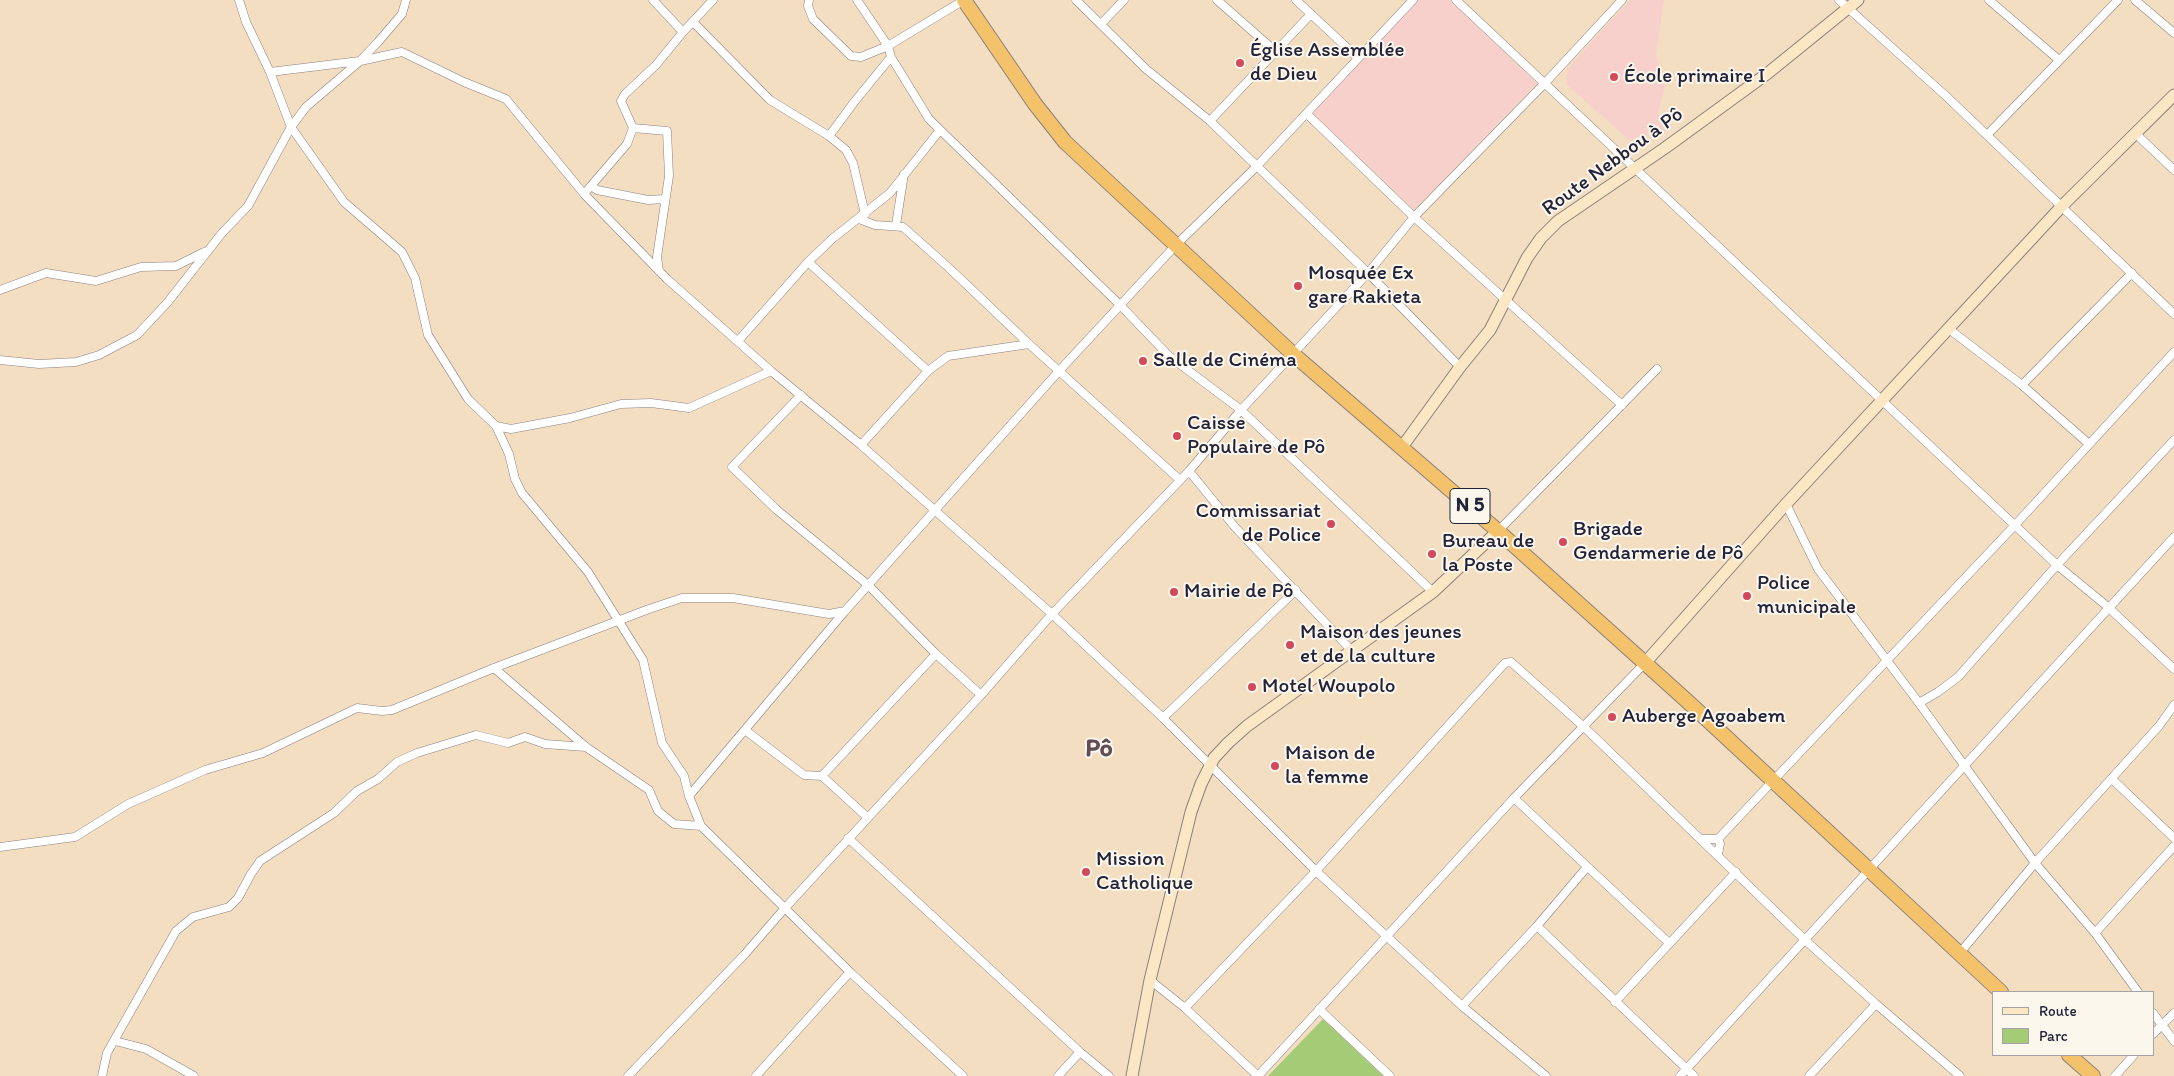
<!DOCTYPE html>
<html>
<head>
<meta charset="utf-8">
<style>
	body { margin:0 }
	#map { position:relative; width:2174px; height:1076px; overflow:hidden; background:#f4dec2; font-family:Itim,sans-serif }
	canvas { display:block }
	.legend { position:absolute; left:1992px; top:991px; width:162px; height:65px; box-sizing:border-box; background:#fbf7ec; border:1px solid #a4a2a5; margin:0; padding:6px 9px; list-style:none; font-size:15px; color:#22223b }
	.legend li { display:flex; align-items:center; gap:10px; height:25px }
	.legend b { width:25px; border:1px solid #a4a2a5 }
</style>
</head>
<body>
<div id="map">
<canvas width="2174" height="1076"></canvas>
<ul class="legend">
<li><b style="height:6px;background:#fbe7c3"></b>Route</li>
<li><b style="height:14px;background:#a4cb76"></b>Parc</li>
</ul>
</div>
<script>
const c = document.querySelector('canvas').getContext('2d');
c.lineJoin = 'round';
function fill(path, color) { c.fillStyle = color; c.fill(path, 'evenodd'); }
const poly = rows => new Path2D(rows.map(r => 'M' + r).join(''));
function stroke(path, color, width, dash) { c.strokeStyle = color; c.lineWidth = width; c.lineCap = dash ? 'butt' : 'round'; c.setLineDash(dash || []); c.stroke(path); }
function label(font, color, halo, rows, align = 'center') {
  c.font = font + ' Itim,sans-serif'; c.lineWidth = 4; c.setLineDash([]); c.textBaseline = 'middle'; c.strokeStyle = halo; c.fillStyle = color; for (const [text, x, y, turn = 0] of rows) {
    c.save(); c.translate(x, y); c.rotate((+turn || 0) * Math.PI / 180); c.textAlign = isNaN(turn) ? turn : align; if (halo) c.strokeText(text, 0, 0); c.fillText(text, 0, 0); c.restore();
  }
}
fill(poly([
	[1417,0,1450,0,1537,83,1414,210,1313,113],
	[1630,0,1664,0,1656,54,1665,87,1658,113,1672,125,1670,130,1629,140,1566,84,1567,69]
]), '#f7d0cb');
fill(poly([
	[1323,1019,1383,1076,1268,1076]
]), '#a4cb76');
const street = poly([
	[239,0,246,22,270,72,291,127,344,202,402,252,415,278,428,335,468,399,496,426,509,454,515,479,522,493,588,572,643,660,662,743,684,776,689,796,701,826,850,972,963,1076],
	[653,0,683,32],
	[809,0,808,6,813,19,851,56,861,57,888,46,964,0],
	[857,0,888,46,891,57,929,119,1120,305,1169,356,1241,410,1433,592],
	[1076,0,1146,69,1210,121,1368,273,1460,367],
	[1217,0,1275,51],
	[1296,0,1358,58],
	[1456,0,2057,565,2108,607,2174,669],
	[1839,0,1946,96,2174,314],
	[1989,0,2059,60],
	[2135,0,2174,33],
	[693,22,770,100,829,136,846,150,853,163,865,214],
	[1101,24,1124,0],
	[270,72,360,61,402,52,464,82,506,99,584,194,667,279,771,371,861,445,1052,614,1163,718,1316,871,1462,1006,1546,1076],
	[1307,114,1414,217,1622,405],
	[1210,121,1311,14],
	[633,128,667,131,669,176,657,257,659,271],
	[2136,134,2174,170],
	[1987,135,2118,0],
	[829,136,855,101,891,57],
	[591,186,597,190,648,200,665,199],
	[584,194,627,144,633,128,621,101,625,94,656,65,683,32,713,0],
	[859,219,875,225,903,227,948,267,1029,344,1180,480],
	[896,225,904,174],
	[808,262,928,371],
	[0,290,46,273,96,281,141,267,176,266,204,252],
	[1949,329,2022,385,2089,444],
	[738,341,808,262,832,239,890,193,940,130],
	[0,360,39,364,76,362,99,355,137,335,167,303,222,233,248,206,291,127,306,107,360,61,378,42,402,14,406,0],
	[2022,385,2132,273],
	[801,395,732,467,777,510,868,585,936,654,981,695],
	[496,426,511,429,570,418,621,404,651,403,689,408,771,371],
	[861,445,928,371,948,356,1029,344],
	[1189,471,1234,526,1352,651],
	[1786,504,1818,569,1919,703,2035,863,2095,933,2138,992],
	[1498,531,1657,369],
	[494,668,586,747,649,790,658,811,674,824,701,826],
	[1919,703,1938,692,1958,677,2057,565,2174,440],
	[1163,718,1296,590],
	[745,730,804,775,822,776,867,817],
	[822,776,936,654],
	[2112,779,2174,838],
	[689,796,845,611,1059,371,1176,245,1256,167,1413,0],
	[1514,798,1669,943],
	[848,838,1080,1052,1109,1076],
	[1702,839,1718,839,1720,844,1718,854],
	[1718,839,2016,524,2174,352],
	[0,847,75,837,128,804,205,770,263,753,357,708,382,711,392,710,494,668,649,609,682,598,733,598,829,614,845,611],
	[1537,926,1694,1076],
	[2095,933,2174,846],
	[1959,954,2035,863,2159,726,2174,705],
	[1150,980,1185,1008,1258,1076],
	[1615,1002,1736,872],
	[1462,1006,1537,926,1587,867],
	[1185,1008,1316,871,1505,663,1511,662,1584,727,1805,940,1876,1004,1960,1076],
	[1319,1009,1390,1076],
	[2153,1013,2174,1041],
	[2153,1034,2174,1013],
	[115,1041,146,1049,194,1076],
	[102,1076,107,1053,176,931,193,917,229,907,238,898,251,874,260,861,334,813,357,791,378,779,397,762,417,753,476,735,508,743,525,737,545,744,586,747],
	[628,1076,745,954,785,908,981,695,1052,614,1189,471,1241,410,1368,273,1414,217,1545,83,1622,0],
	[756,1076,850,972],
	[1058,1076,1080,1052],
	[1258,1076,1514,798,1645,663],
	[1680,1076,2174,537],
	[1809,1076,1876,1004],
	[2115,1076,2134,1055]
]);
const secondary = poly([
	[1402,447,1460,367,1490,330,1527,258,1541,238,1558,221,1665,148,1768,73,1858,0],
	[1645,663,1786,504,2062,206,2174,95],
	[1132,1076,1150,980,1191,812,1201,784,1214,758,1228,743,1247,726,1433,592,1498,531]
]);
const highway = poly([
	[964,0,1035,104,1065,142,1293,354,1498,531,1686,700,2001,992],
	[2069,1055,2093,1076]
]);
stroke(street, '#8b807e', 9);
stroke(secondary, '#8b807e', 13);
stroke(highway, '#8b807e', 16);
stroke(street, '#fff', 8);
stroke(secondary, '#fbe7c3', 11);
stroke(highway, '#f4c26a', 14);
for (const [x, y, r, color] of [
	[1240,63,5,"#d1495b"],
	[1614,77,5,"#d1495b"],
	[1298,286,5,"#d1495b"],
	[1143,361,5,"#d1495b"],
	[1177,436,5,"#d1495b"],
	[1331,524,5,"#d1495b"],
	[1563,542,5,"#d1495b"],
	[1432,554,5,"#d1495b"],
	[1174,592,5,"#d1495b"],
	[1747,596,5,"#d1495b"],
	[1290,645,5,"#d1495b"],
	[1252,687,5,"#d1495b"],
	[1612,717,5,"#d1495b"],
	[1275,766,5,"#d1495b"],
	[1086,872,5,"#d1495b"]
]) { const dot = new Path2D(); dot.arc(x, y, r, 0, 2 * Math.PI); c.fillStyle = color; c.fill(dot); stroke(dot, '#fbf7ec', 2); }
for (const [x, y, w] of [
	[1470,506,40]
]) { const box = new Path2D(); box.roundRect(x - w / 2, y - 17.5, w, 35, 4); c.fillStyle = '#fbf7ec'; c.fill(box); stroke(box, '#22223b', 1); }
label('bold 20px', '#22223b', null, [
	["N 5",1470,506]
]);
label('21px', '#22223b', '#fbf7ec', [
	["Église Assemblée",1250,51],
	["de Dieu",1250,75],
	["École primaire I",1624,77],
	["Mosquée Ex",1308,274],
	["gare Rakieta",1308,298],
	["Salle de Cinéma",1153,361],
	["Caisse",1187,424],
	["Populaire de Pô",1187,448],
	["Commissariat",1321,512,"right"],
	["de Police",1321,536,"right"],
	["Brigade",1573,530],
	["Gendarmerie de Pô",1573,554],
	["Bureau de",1442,542],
	["la Poste",1442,566],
	["Police",1757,584],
	["municipale",1757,608],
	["Mairie de Pô",1184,592],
	["Maison des jeunes",1300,633],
	["et de la culture",1300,657],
	["Motel Woupolo",1262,687],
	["Auberge Agoabem",1622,717],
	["Maison de",1285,754],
	["la femme",1285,778],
	["Mission",1096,860],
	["Catholique",1096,884]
], 'left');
label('21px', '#22223b', '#fbf7ec', [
	["Route Nebbou à Pô",1613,162,-36]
]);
label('bold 26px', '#604d58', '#fbf7ec', [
	["Pô",1099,749]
]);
</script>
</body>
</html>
